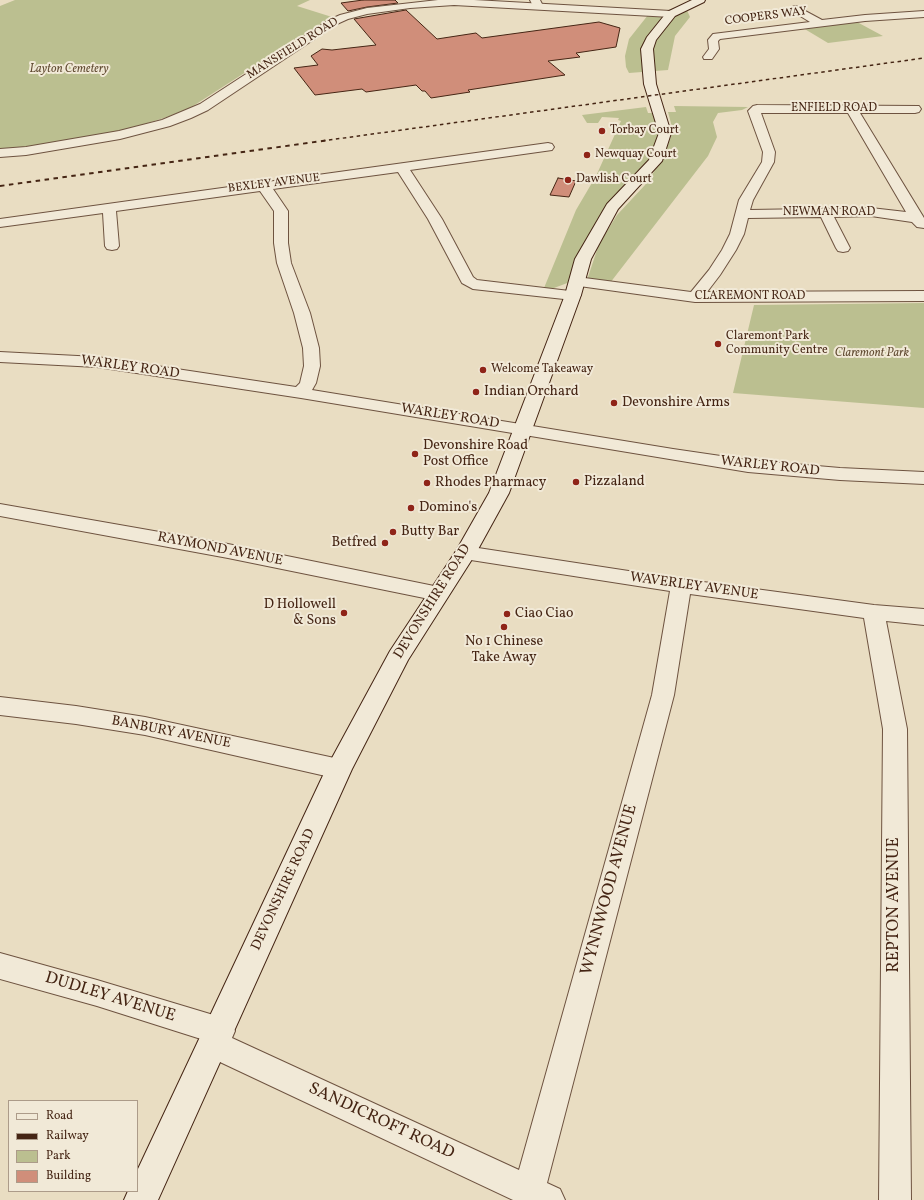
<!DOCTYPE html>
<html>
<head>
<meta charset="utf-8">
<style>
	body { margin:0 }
	#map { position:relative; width:924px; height:1200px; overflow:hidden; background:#e9ddc2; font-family:Vollkorn,serif }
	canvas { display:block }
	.legend { position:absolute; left:8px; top:1100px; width:130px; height:92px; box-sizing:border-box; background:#f1e9d7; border:1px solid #ac9b89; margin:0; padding:5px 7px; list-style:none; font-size:12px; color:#452514 }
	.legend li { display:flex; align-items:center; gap:8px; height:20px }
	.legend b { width:20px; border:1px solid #ac9b89 }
</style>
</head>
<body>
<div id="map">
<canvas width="924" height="1200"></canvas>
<ul class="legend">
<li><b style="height:5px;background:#f1e9d7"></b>Road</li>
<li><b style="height:5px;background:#452514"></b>Railway</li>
<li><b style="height:11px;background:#bbbf90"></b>Park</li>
<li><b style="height:11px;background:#d08e7a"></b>Building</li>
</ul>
</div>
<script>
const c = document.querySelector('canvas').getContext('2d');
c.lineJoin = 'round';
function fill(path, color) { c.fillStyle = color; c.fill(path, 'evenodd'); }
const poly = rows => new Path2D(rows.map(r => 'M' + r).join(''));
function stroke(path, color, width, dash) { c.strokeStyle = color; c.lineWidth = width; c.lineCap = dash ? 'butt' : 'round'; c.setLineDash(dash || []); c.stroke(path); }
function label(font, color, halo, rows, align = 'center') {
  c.font = font + ' Vollkorn,serif'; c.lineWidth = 4; c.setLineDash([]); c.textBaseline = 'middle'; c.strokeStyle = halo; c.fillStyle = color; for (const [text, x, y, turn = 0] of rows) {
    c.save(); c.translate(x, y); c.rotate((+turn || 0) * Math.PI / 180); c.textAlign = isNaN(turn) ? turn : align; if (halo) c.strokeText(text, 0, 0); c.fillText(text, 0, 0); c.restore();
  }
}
fill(poly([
	[15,0,310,0,297,6,332,17,325,21,190,108,167,117,122,131,64,142,0,150,0,6],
	[686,8,690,17,675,36,668,70,629,73,626,67,625,56,629,39,648,15,670,15],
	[857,22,883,36,828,43,803,28],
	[674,106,748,107,742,110,718,113,713,122,717,137,708,156,610,283,587,280,599,244,617,215,645,185,662,160,673,131,668,112,676,112],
	[646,107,648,113,659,113,662,123,655,161,628,190,578,279,554,288,544,288,576,210,596,176,621,121,618,120,619,118,602,117,598,123,587,123,582,115],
	[924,303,924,408,733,393,754,305]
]), '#bbbf90');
const building = poly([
	[363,0,395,0,398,3,367,7,348,11,341,3,363,0],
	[406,10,437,39,476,33,482,38,599,22,620,28,616,47,576,53,580,57,548,61,565,75,468,90,470,92,431,98,425,91,422,91,416,85,366,92,362,89,315,95,294,68,318,65,311,56,322,49,332,50,376,45,354,19,406,10],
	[558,178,576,181,569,197,550,195,558,178]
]);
fill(building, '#d08e7a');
stroke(building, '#452514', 1);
const minor = poly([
	[530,0,540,0,543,6,542,8,534,8,530,0],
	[796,6,822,20,865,15,924,11,924,17,865,21,720,39,718,41,719,49,712,59,704,59,703,57,709,49,708,40,713,34,810,22,792,11,791,9,792,7,796,6],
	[757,105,919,106,921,109,919,112,915,113,860,113,924,218,924,228,917,227,912,222,871,216,834,217,850,248,848,251,843,252,838,251,836,248,821,217,748,218,744,234,736,250,720,275,707,292,924,291,924,301,695,302,572,285,569,282,572,279,577,277,691,292,709,270,722,250,730,234,739,200,762,162,763,152,748,111,753,106,757,105],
	[761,113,848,113,906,212,871,208,750,210,753,200,774,162,775,152,761,113],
	[548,143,552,144,554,147,552,150,410,170,442,219,473,277,477,280,578,292,581,295,578,298,573,300,473,289,462,283,428,219,398,172,273,189,288,211,288,243,291,263,310,313,319,348,320,366,316,383,312,390,673,449,748,460,840,468,924,472,924,484,840,480,748,472,301,398,97,367,0,362,0,352,97,357,296,387,300,383,304,366,303,348,294,313,277,263,274,243,274,211,260,191,116,211,119,246,117,249,112,250,107,249,105,246,103,213,0,227,0,219,258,183,263,181,267,182,548,143],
	[0,504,228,544,439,587,446,589,449,594,446,599,439,601,228,558,0,516,0,504],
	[465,546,681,579,874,605,924,609,924,625,886,621,907,729,911,1200,879,1200,883,729,864,618,690,594,674,695,547,1183,560,1189,565,1200,513,1200,203,1054,198,1044,201,1039,97,1006,0,979,0,953,97,980,220,1017,230,1021,235,1031,232,1038,519,1170,652,695,670,591,458,558,455,553,458,548,465,546],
	[0,697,76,706,145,717,339,759,348,762,351,769,348,776,339,779,145,735,76,724,0,715,0,697]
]);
const tertiary = poly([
	[438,0,474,0,671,11,676,14,671,17,454,5,410,8,367,14,348,19,337,24,208,110,191,118,170,126,120,139,26,155,0,157,0,149,26,147,119,131,162,120,200,104,329,20,340,15,367,8,438,0]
]);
const secondary = poly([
	[692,0,705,0,704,2,675,16,656,40,653,49,656,84,671,133,662,161,618,209,591,259,581,295,509,493,476,553,408,660,352,769,158,1200,124,1200,128,1191,137,1191,137,1171,326,769,390,651,456,551,489,493,565,295,575,259,607,204,649,160,659,133,644,84,641,49,647,37,667,12,692,0]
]);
stroke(minor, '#6e5340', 2);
stroke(tertiary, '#6e5340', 2);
stroke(secondary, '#452514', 2);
fill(minor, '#f1e9d7');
fill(tertiary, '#f1e9d7');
fill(secondary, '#f1e9d7');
stroke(poly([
	[322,141,924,58]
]), '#452514', 1.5, [3.5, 3.5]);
stroke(poly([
	[0,186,329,140]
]), '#452514', 2, [4.5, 4.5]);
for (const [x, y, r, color] of [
	[602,131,4,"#8f2418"],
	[587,155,4,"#8f2418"],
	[568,180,4,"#8f2418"],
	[718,344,4,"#8f2418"],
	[483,370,4,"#8f2418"],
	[476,392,4,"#8f2418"],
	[614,403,4,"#8f2418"],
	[415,454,4,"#8f2418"],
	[576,482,4,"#8f2418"],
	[427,483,4,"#8f2418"],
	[411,508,4,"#8f2418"],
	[393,532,4,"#8f2418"],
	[385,543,4,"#8f2418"],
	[344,613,4,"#8f2418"],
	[507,614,4,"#8f2418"],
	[504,627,4,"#8f2418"]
]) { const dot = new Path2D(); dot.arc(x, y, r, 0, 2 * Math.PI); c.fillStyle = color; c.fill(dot); stroke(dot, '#f1e9d7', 1.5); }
label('12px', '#452514', '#f1e9d7', [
	["COOPERS WAY",766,17,-7],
	["MANSFIELD ROAD",293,49,-32],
	["ENFIELD ROAD",834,109],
	["BEXLEY AVENUE",274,184,-7],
	["NEWMAN ROAD",829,213],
	["CLAREMONT ROAD",750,297]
]);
label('italic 12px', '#624c33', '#f1e9d7', [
	["Layton Cemetery",69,70],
	["Claremont Park",872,354]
]);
label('12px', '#452514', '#f1e9d7', [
	["Torbay Court",610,131],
	["Newquay Court",595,155],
	["Dawlish Court",576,180],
	["Claremont Park",726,337],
	["Community Centre",726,351],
	["Welcome Takeaway",491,370]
], 'left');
label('14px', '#452514', '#f1e9d7', [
	["WARLEY ROAD",130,368,8],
	["WARLEY ROAD",450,417,9],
	["WARLEY ROAD",770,467,6],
	["RAYMOND AVENUE",220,550,11],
	["WAVERLEY AVENUE",694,587,8],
	["DEVONSHIRE ROAD",433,602,-58],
	["BANBURY AVENUE",171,733,11],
	["DEVONSHIRE ROAD",284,890,-65]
]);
label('14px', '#452514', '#f1e9d7', [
	["Indian Orchard",484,392],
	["Devonshire Arms",622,403],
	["Devonshire Road",423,446],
	["Post Office",423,462],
	["Pizzaland",584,482],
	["Rhodes Pharmacy",435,483],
	["Domino's",419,508],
	["Butty Bar",401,532],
	["Betfred",377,543,"right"],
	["D Hollowell",336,605,"right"],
	["& Sons",336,621,"right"],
	["Ciao Ciao",515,614],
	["No 1 Chinese",504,642,"center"],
	["Take Away",504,658,"center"]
], 'left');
label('17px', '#452514', '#f1e9d7', [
	["WYNNWOOD AVENUE",610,890,-75],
	["REPTON AVENUE",895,905,-90],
	["DUDLEY AVENUE",110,998,17],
	["SANDICROFT ROAD",381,1122,25]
]);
</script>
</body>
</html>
